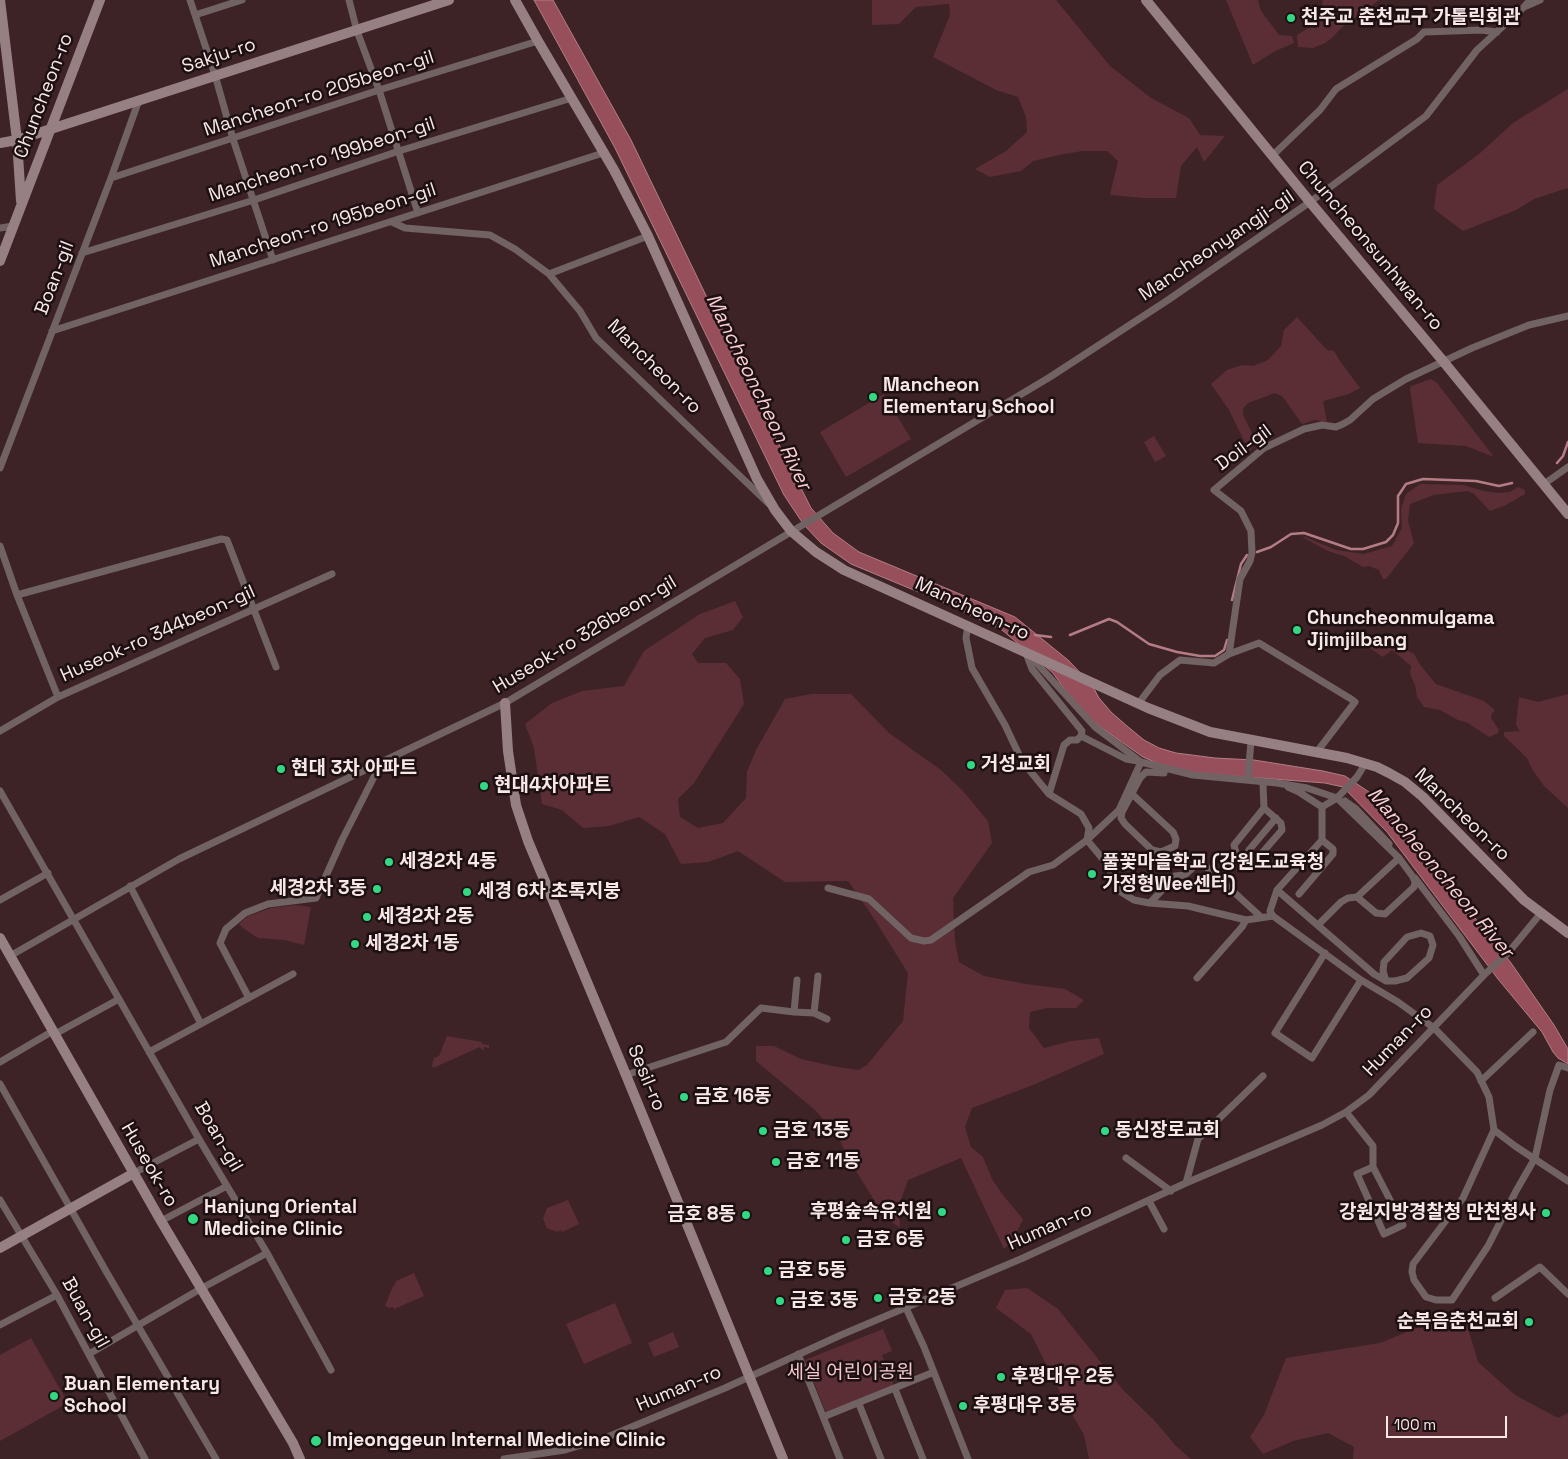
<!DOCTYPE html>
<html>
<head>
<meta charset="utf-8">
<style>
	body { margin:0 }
	#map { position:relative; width:1568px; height:1459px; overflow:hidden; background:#3e2326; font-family:"Space Grotesk",sans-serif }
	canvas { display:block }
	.scale { position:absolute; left:1386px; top:1416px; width:121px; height:22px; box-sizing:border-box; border:2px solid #f9e7e8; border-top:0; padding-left:6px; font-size:15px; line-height:18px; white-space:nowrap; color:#f9e7e8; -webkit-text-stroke:4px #1c1012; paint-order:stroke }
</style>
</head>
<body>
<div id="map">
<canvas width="1568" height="1459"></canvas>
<div class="scale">100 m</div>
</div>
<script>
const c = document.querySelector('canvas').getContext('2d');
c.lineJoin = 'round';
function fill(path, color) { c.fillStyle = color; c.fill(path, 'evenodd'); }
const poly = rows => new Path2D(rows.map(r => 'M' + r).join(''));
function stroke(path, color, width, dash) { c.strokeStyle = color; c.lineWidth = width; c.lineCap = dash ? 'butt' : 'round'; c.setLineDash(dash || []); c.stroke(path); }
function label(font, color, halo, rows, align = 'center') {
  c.font = font + ' "Space Grotesk","Noto Sans KR",sans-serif'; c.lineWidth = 5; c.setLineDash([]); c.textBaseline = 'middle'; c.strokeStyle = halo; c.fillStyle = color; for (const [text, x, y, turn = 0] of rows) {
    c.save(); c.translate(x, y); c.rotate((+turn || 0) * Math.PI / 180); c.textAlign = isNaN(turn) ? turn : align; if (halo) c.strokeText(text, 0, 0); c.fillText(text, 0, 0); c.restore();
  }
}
fill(poly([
	[872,0,1056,0,1110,66,1151,98,1189,118,1200,135,1225,136,1204,162,1197,147,1181,166,1176,198,1143,198,1110,195,1118,161,1107,151,1082,151,1059,155,1033,161,1021,171,990,177,975,169,1006,151,1027,132,1026,117,1018,97,996,90,933,57,950,15,949,4,916,7,899,24,872,25],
	[1226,0,1258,0,1261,11,1279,35,1292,36,1294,43,1275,51,1253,65],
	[1323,0,1379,0,1341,28,1332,38,1325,43,1313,48,1298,47,1297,35,1318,22],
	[1568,89,1568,188,1534,199,1516,210,1463,231,1434,209,1437,185,1479,154,1513,123],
	[1297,317,1327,350,1334,351,1340,361,1360,388,1349,394,1323,401,1327,422,1315,420,1302,424,1283,397,1275,393,1248,403,1243,409,1243,415,1257,443,1249,451,1229,410,1211,384,1227,370,1242,365,1253,366,1268,360,1281,346,1284,330],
	[1431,379,1437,383,1494,457,1466,446,1418,443,1410,389,1411,386],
	[884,394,911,439,846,477,820,432],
	[1154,436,1166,456,1155,462,1144,442],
	[1420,484,1463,485,1484,491,1498,493,1510,492,1518,487,1525,490,1525,494,1506,505,1490,511,1473,493,1467,491,1434,495,1410,504,1408,521,1414,543,1386,579,1383,579,1379,570,1369,566,1363,567,1344,556,1328,551,1302,537,1305,537,1336,550,1364,554,1392,546,1402,528,1401,509,1406,494],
	[735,601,743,617,733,630,705,638,692,654,698,663,726,663,740,679,744,704,694,783,678,799,680,817,698,828,723,823,746,798,747,772,756,750,785,699,811,694,851,694,889,733,941,770,963,791,988,821,992,843,953,898,955,941,959,962,984,976,1026,984,1065,989,1084,1000,1076,1008,1047,1008,1030,1012,1029,1028,1044,1048,1071,1041,1099,1038,1104,1054,1033,1085,972,1108,965,1127,971,1147,983,1157,992,1179,1002,1194,1023,1219,1013,1240,1004,1249,961,1158,908,1180,899,1205,900,1228,884,1216,851,1163,837,1135,815,1110,756,1061,756,1046,774,1046,801,1059,832,1066,858,1070,867,1065,903,1021,908,973,873,917,848,881,785,882,738,851,708,862,681,864,665,834,639,817,609,826,583,828,562,810,542,804,534,748,525,724,552,703,582,691,624,686,644,651,700,614],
	[1360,634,1378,642,1400,647,1414,654,1421,666,1436,684,1484,701,1495,710,1492,713,1491,718,1499,730,1498,733,1489,737,1468,723,1458,720,1440,710,1424,707,1417,697,1415,685,1410,674,1411,666,1392,650,1383,657,1356,639],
	[1568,694,1568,808,1544,786,1532,769,1527,758,1504,736,1504,732,1520,731,1516,725,1519,697,1538,702],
	[295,905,311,907,304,945,284,940,258,938,243,928,239,924,248,916,271,908],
	[447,1036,482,1042,482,1044,489,1045,489,1048,483,1047,484,1050,482,1050,480,1047,433,1068,432,1065,434,1058,439,1056],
	[568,1200,579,1224,562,1232,561,1230,557,1232,547,1228,543,1219,547,1208],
	[414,1273,424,1296,394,1309,393,1307,389,1308,385,1306,393,1286,394,1286,396,1281],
	[1027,1288,1058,1309,1123,1390,1154,1420,1176,1446,1191,1459,1089,1459,1084,1435,1064,1400,1031,1334,996,1308,1005,1290],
	[615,1303,632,1343,584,1364,566,1324],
	[1441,1318,1465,1318,1478,1362,1515,1395,1558,1418,1568,1413,1568,1459,1353,1459,1354,1447,1328,1433,1293,1441,1263,1454,1250,1437,1264,1415,1286,1358,1380,1343],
	[883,1329,892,1351,882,1355,894,1386,826,1413,805,1360],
	[673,1332,679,1347,654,1357,648,1343],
	[31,1338,68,1403,0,1441,0,1355]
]), '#5a2e34');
const water = poly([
	[534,0,553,0,631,140,754,395,811,508,833,533,859,552,1015,617,1068,660,1092,685,1099,698,1111,712,1127,726,1144,740,1159,748,1176,753,1215,758,1254,760,1323,771,1345,776,1369,792,1399,823,1511,963,1554,1025,1568,1049,1568,1064,1558,1058,1553,1052,1542,1032,1498,979,1387,832,1343,787,1325,783,1193,773,1166,767,1143,757,1096,724,1065,690,1053,673,1002,630,945,603,851,564,821,543,804,525,784,495,615,148,534,0]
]);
fill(water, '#97505b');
stroke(water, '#b47d85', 1);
stroke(poly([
	[1557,463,1563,456,1568,442],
	[1257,552,1271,547,1291,534,1304,533,1351,549,1363,549,1386,542,1393,535,1398,523,1398,496,1406,484,1423,479,1476,481,1499,486,1512,483],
	[1232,600,1241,564,1247,555],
	[1035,635,1051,637],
	[1070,635,1109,619,1117,622,1149,644,1177,652,1200,656,1215,656,1224,650,1227,640]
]), '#b47d85', 2.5);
stroke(poly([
	[190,0,215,75,233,139,273,260],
	[349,0,357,31,379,90,418,213],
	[1530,0,1524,7,1540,0],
	[195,15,242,0],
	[1272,156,1320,110,1336,89,1417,39,1424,32,1481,30,1497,32],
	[111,178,379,90,538,41],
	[392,222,405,228,490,235,515,249,549,274,580,311,596,338,768,503],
	[0,228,13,226],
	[82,253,254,200,399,151,572,98],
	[549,274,648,236],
	[52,331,603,153],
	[0,468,111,178,139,100],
	[1544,484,1568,467],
	[0,546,17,595,58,697],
	[17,595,221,539,227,540,276,667],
	[968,625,966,638,972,668,1005,725,1022,761,1049,794,1081,814,1089,828,1087,840],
	[1026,653,1032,669,1082,731,1081,736,1077,740,1070,740,1064,745,1049,794],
	[1229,654,1240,579,1250,561,1252,553,1251,531,1241,511,1214,490,1264,448,1304,429,1322,425,1336,427,1343,424,1350,420,1373,399,1406,379,1472,348,1529,325,1568,316],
	[1031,657,1095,727,1141,762],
	[1138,704,1160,675,1180,660,1214,663,1229,654,1259,643,1351,699,1355,702,1316,753],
	[0,731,58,697,332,574],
	[1081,736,1126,759,1138,761],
	[1250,780,1248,778,1251,741],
	[1263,784,1264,808,1234,845,1236,853,1247,862,1256,860,1282,830,1281,823,1264,808],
	[1288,787,1299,792,1322,807],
	[0,791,199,1139,267,1253,331,1370],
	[1132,794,1173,832,1176,839,1175,846,1161,852,1152,850,1125,824,1121,818,1122,812,1140,778,1146,772,1164,773],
	[1345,801,1355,808,1389,844],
	[1087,840,1107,864,1118,890,1134,900,1149,903,1188,906,1246,920,1273,916,1361,980,1398,1002,1434,1028,1477,1072,1489,1097,1494,1130,1515,1146,1568,1181],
	[1249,850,1276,818],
	[1415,878,1459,936,1484,975],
	[130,886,201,1024],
	[828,888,869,899,911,938,924,941,931,940,1029,872,1053,865,1087,840,1119,810,1141,762,1193,775,1277,783,1307,788,1337,798,1399,858,1413,877,1415,882,1414,887,1385,914,1376,913,1357,897],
	[1277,890,1374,974,1386,981,1395,981,1407,978,1429,958,1433,945,1430,936,1421,933,1407,937,1384,962,1383,971,1386,981],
	[1299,894,1333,854,1333,849,1322,840,1322,807,1337,798,1357,777,1365,764],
	[0,900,48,873],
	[1150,903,1175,876,1185,875,1200,861,1261,917],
	[1273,916,1270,911,1277,890,1322,840],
	[1318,925,1341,902,1348,898,1357,897,1399,858],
	[1325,953,1275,1033,1312,1058,1361,980],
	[10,956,179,859,505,703,1050,377,1168,300,1310,202,1426,116,1477,50,1524,7],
	[1197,978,1242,927,1246,920],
	[249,998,220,943,226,929,245,913,268,904,316,898,342,840,381,763],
	[794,1012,797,980],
	[814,1013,818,976],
	[55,1034,119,999],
	[149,1052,293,974],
	[0,1062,53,1031],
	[626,1075,726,1042,761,1008,794,1012,814,1013,827,1019],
	[1481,1081,1533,1032],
	[0,1084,107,1273,216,1459],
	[1346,1112,1373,1146,1373,1167,1357,1174,1384,1234,1403,1225,1373,1167],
	[1494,1130,1463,1198,1413,1264,1412,1272,1414,1280,1426,1297,1436,1300,1452,1300,1488,1246,1516,1191,1535,1158,1550,1090,1559,1065,1568,1068],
	[1126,1158,1171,1191],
	[134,1173,199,1139],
	[1186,1183,1198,1139,1263,1076],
	[0,1200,57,1295,145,1459],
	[1149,1201,1164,1229],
	[161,1221,227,1186],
	[1495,1298,1540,1267,1568,1294],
	[906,1308,924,1347,968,1459],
	[0,1325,57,1295],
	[89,1354,202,1288,267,1253],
	[798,1354,840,1459],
	[895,1389,923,1459],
	[859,1404,881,1459],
	[823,1417,934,1372],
	[504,1459,565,1450,605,1438,725,1388,841,1335,1023,1258,1186,1183,1322,1125,1346,1112,1369,1095,1484,975,1508,953,1541,913]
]), '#716264', 7);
stroke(poly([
	[0,0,17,140,21,201],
	[515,0,538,41,614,170,648,236,757,479,775,510,791,531,816,552,844,570,1148,708,1210,732,1347,758,1377,767,1389,773,1405,782,1423,797,1524,900,1568,933],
	[1146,0,1310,202,1443,361,1568,514],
	[0,143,17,140,449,0],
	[0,261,100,0],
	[505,703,508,751,516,805,528,841,626,1075,783,1459],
	[0,938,161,1221,293,1443,300,1459],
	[0,1248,134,1173]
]), '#978083', 10);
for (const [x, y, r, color] of [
	[1291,18,5,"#32d882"],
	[873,397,5,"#32d882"],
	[1297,630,5,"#32d882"],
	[971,765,5,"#32d882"],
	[281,769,5,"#32d882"],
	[484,786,5,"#32d882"],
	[389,862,5,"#32d882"],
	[1092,874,5,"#32d882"],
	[377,889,5,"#32d882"],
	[467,892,5,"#32d882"],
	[367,917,5,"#32d882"],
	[355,944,5,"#32d882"],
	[684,1097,5,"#32d882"],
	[763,1131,5,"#32d882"],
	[1105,1131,5,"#32d882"],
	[776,1162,5,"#32d882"],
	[942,1212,5,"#32d882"],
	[1546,1213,5,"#32d882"],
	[746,1215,5,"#32d882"],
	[193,1219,6,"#32d882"],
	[846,1240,5,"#32d882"],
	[768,1271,5,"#32d882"],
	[878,1298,5,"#32d882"],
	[780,1301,5,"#32d882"],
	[1529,1322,5,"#32d882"],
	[1001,1377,5,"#32d882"],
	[54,1396,5,"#32d882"],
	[963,1406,5,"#32d882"],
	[316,1441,6,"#32d882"]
]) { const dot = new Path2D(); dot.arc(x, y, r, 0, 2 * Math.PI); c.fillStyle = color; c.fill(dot); stroke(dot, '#1c1012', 2); }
label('bold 19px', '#f9e7e8', '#1c1012', [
	["천주교 춘천교구 가톨릭회관",1301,18],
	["Mancheon",883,386],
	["Elementary School",883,408],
	["Chuncheonmulgama",1307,619],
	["Jjimjilbang",1307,641],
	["거성교회",981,765],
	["현대 3차 아파트",291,769],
	["현대4차아파트",494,786],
	["세경2차 4동",399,862],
	["풀꽃마을학교 (강원도교육청",1102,863],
	["가정형Wee센터)",1102,885],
	["세경2차 3동",367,889,"right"],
	["세경 6차 초록지붕",477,892],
	["세경2차 2동",377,917],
	["세경2차 1동",365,944],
	["금호 16동",694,1097],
	["금호 13동",773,1131],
	["동신장로교회",1115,1131],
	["금호 11동",786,1162],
	["Hanjung Oriental",204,1208],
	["Medicine Clinic",204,1230],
	["후평숲속유치원",932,1212,"right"],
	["강원지방경찰청 만천청사",1536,1213,"right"],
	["금호 8동",736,1215,"right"],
	["금호 6동",856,1240],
	["금호 5동",778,1271],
	["금호 2동",888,1298],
	["금호 3동",790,1301],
	["순복음춘천교회",1519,1322,"right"],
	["후평대우 2동",1011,1377],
	["Buan Elementary",64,1385],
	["School",64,1407],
	["후평대우 3동",973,1406],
	["Imjeonggeun Internal Medicine Clinic",327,1441]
], 'left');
label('19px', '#f9e7e8', '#1c1012', [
	["Sakju-ro",219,56,-18],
	["Mancheon-ro 205beon-gil",319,94,-18],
	["Chuncheon-ro",44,96,-69],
	["Mancheon-ro 199beon-gil",322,160,-18],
	["Mancheon-ro 195beon-gil",323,226,-18],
	["Mancheonyangji-gil",1217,246,-34],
	["Chuncheonsunhwan-ro",1370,246,50],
	["Boan-gil",55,278,-69],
	["Mancheon-ro",654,367,45],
	["Doil-gil",1244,448,-36],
	["Mancheon-ro",972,609,25],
	["Huseok-ro 344beon-gil",158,634,-24],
	["Huseok-ro 326beon-gil",585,635,-31],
	["Mancheon-ro",1462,815,44],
	["Human-ro",1398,1041,-46],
	["Sesil-ro",646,1078,67],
	["Boan-gil",218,1137,60],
	["Huseok-ro",149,1165,60],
	["Human-ro",1050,1227,-24],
	["Buan-gil",85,1313,61],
	["Human-ro",679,1389,-23]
]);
label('19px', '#f2c7cb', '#1c1012', [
	["세실 어린이공원",850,1373]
]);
label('italic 20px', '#fbcfd3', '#1c1012', [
	["Mancheoncheon River",758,392,64],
	["Mancheoncheon River",1440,873,50]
]);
</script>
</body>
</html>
